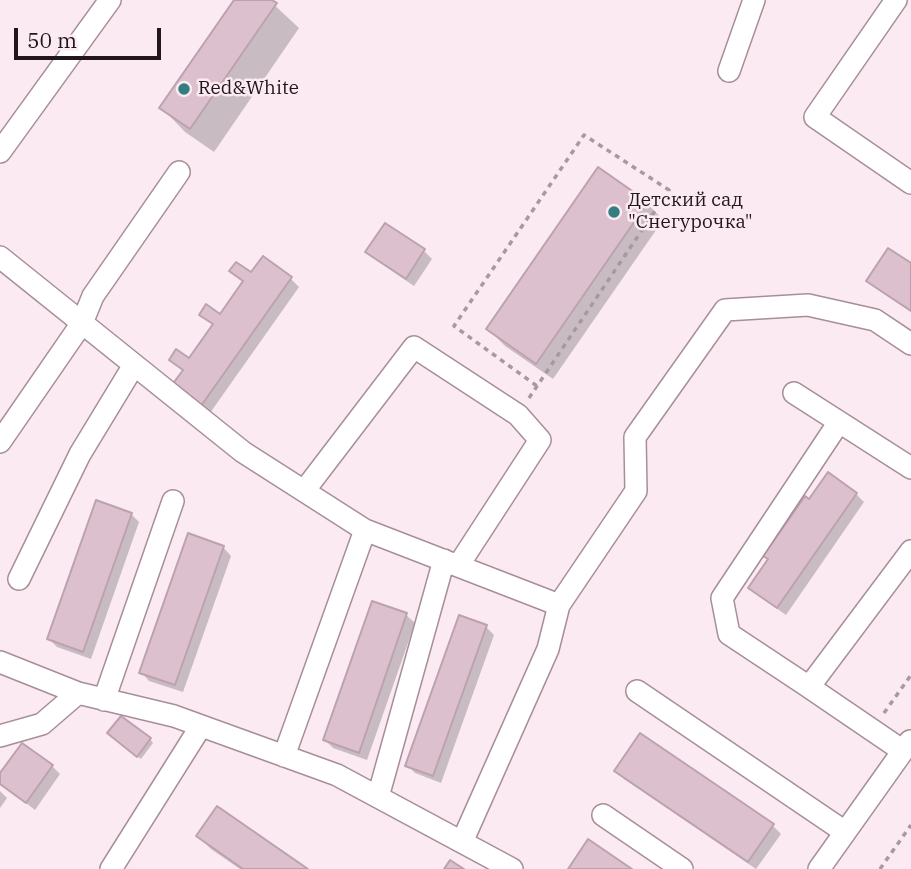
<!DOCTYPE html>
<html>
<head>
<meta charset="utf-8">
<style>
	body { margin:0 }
	#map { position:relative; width:911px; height:869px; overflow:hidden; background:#fbeaf2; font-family:"IBM Plex Serif",serif }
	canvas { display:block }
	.scale { position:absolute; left:14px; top:28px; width:147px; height:32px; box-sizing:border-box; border:4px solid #20161b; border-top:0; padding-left:9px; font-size:21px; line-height:24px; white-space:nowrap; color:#20161b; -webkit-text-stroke:5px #fbeaf2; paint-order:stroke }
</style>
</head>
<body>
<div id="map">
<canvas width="911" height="869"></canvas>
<div class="scale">50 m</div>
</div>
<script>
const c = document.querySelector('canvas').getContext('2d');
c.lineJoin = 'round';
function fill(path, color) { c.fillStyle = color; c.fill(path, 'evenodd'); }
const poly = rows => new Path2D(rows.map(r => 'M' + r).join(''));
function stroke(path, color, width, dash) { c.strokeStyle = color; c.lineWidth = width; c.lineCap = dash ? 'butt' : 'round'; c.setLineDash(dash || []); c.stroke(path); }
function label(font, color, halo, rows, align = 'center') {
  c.font = font + ' "IBM Plex Serif",serif'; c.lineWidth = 5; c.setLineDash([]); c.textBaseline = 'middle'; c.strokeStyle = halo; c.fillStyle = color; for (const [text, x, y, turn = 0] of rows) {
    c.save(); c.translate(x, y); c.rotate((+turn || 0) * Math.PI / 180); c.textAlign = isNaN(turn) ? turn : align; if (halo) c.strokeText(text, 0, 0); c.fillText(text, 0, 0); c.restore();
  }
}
fill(poly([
	[236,0,269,0,299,28,214,152,185,132,162,108],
	[647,203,663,220,553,379,505,346,488,329],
	[386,225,424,251,432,259,414,286,376,260,368,252],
	[263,259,291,279,299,287,210,413,182,393,184,371,171,360,189,361,214,326,201,314,220,317,244,282,232,271,252,275],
	[911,266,911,312,877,289,868,281],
	[856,494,864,502,786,615,759,596,751,588,809,501],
	[131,514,139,522,91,659,57,647,49,639],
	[223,547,231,556,183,692,149,681,141,672],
	[406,615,415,623,367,760,333,748,325,740],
	[486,627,494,635,441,783,415,773,407,765],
	[112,737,150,739,153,743,141,759],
	[52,766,60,774,35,810,0,783,0,776],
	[616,770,773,826,781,834,756,869,624,779],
	[0,791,7,798,0,808],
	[198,836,305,869,240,869,211,849]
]), '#0003');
const building = poly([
	[234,0,272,0,277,3,190,129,159,108,234,0],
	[598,167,648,202,536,364,486,329,598,167],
	[385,223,425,249,406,279,365,252,385,223],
	[888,248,911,263,911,311,866,281,888,248],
	[263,256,292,277,201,406,172,385,183,370,169,360,176,349,189,358,213,324,199,315,206,304,220,314,243,281,229,271,236,262,251,272,263,256],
	[828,472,857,493,777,608,748,588,768,559,763,556,805,496,809,499,828,472],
	[96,500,132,513,83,652,47,639,96,500],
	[188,533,224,546,175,685,139,673,188,533],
	[372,601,407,613,359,753,323,740,372,601],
	[459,615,487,625,433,776,405,766,459,615],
	[121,716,151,738,137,757,107,733,121,716],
	[640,733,774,824,748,862,614,771,640,733],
	[22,743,53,765,26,803,0,784,0,773,22,743],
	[217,806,308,869,243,869,196,836,217,806],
	[588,839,632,869,568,869,588,839],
	[450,860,464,869,444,869,450,860]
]);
fill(building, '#dcc0cd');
stroke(building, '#bca2ae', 2);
const minor = poly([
	[896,0,815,117,911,183],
	[729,71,754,0],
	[0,152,110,0],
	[0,257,243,452,365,530,559,605,636,491,635,437,725,310,808,305,875,320,911,344],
	[794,393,911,468],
	[0,442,82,323,93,296,179,172],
	[304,491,414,347,518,415,540,440,458,566],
	[19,579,80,454,134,365],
	[0,662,78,693,174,716,337,775,512,869],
	[809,687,729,634,722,598,839,422],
	[637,691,845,832],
	[104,700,173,501],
	[0,736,42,724,78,693],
	[903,751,809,687,911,551],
	[284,756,365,530],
	[378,797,444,560],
	[603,815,682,869],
	[462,842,548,649,559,605],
	[111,869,201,726],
	[819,869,910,741]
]);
stroke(minor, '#a78e9a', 24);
stroke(poly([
	[529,398,669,190,584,135,454,326,537,386],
	[884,713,911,675],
	[880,869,911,825]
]), '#a899a0', 3.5, [5, 5]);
stroke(minor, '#fff', 21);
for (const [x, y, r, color] of [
	[184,89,7,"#347d80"],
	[614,212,7,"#347d80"]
]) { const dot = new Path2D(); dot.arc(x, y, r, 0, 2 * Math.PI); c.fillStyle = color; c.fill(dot); stroke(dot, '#fbeaf2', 2.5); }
label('19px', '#20161b', '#fbeaf2', [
	["Red&White",198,89],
	["Детский сад",628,201],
	["\"Снегурочка\"",628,223]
], 'left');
</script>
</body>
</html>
